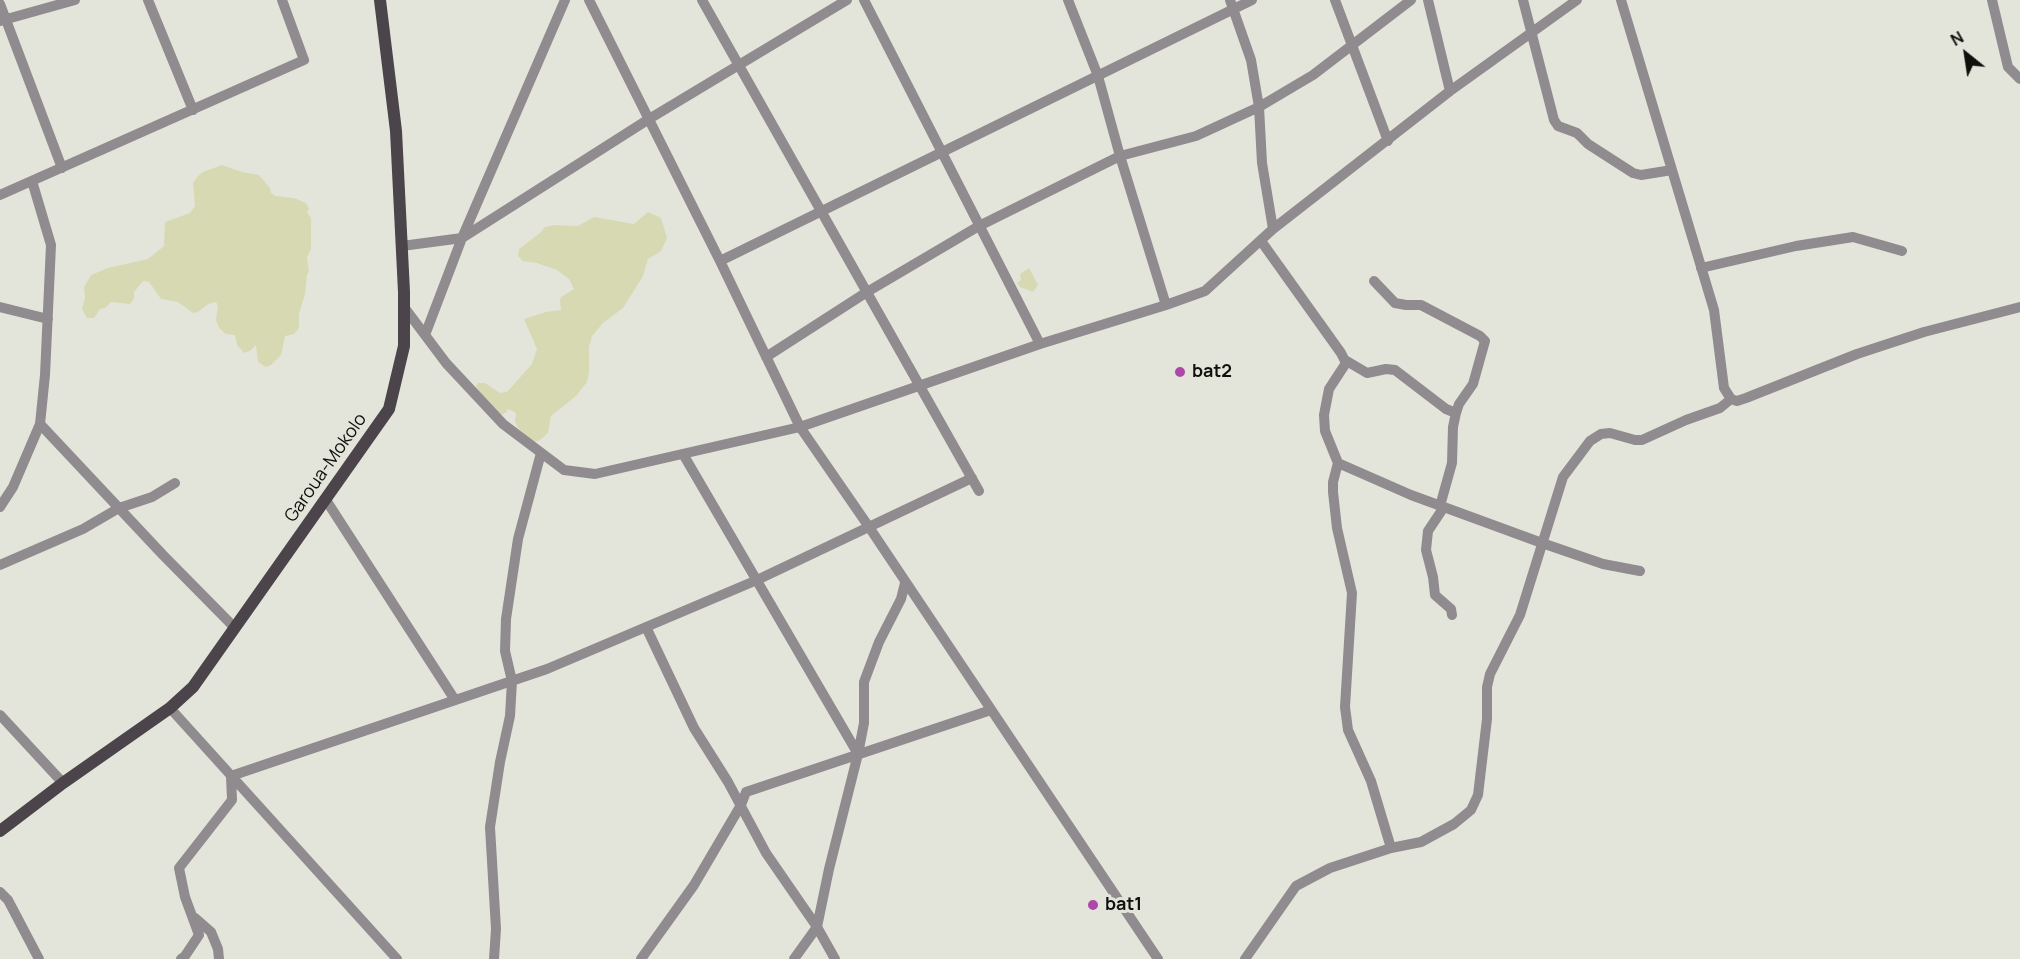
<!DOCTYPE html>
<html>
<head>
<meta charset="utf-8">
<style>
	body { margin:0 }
	#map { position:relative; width:2020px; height:959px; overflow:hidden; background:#e4e5da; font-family:Manrope,sans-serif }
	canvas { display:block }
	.north { position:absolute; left:1936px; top:24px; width:60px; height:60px; -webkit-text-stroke:4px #e4e5da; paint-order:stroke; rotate:330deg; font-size:16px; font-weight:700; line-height:24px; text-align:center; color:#0f100c }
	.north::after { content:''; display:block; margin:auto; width:21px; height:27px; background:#0f100c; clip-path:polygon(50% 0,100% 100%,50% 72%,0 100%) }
</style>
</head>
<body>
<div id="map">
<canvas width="2020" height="959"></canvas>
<div class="north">N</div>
</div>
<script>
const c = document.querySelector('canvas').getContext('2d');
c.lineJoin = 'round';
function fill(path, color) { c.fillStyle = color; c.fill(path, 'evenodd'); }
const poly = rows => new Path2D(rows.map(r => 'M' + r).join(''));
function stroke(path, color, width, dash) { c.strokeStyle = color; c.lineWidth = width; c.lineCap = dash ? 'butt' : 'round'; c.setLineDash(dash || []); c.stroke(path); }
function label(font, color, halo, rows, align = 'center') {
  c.font = font + ' Manrope,sans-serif'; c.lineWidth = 6; c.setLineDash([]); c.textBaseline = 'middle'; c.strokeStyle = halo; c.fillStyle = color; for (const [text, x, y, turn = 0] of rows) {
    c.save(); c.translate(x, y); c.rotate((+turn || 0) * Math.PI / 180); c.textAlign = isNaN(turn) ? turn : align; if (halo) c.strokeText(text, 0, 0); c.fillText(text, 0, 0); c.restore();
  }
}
fill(poly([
	[222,165,242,172,259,175,270,188,271,193,275,196,294,198,306,203,309,209,307,212,311,218,311,249,307,257,309,272,307,274,305,294,299,314,299,328,294,334,285,336,281,355,271,365,266,367,258,362,256,345,250,351,244,353,237,345,235,335,226,334,219,328,216,320,218,306,216,302,208,304,198,312,193,313,178,302,161,299,149,282,143,281,134,292,134,298,130,304,111,302,105,308,100,309,94,318,87,318,82,309,85,298,84,287,91,275,108,268,148,259,164,246,165,222,190,213,195,206,193,183,197,177,203,172],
	[648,212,661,218,667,238,661,251,648,259,643,276,623,308,603,323,592,336,589,347,589,372,587,382,576,396,551,416,548,433,540,440,533,442,518,428,515,422,516,415,515,412,507,409,507,412,501,415,480,396,476,386,478,383,485,383,500,393,507,392,532,364,537,349,524,319,546,312,561,310,560,300,561,297,574,289,569,279,557,270,537,263,523,261,518,256,519,249,540,233,545,227,555,225,578,226,594,217,634,224],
	[1029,268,1038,285,1033,292,1020,287,1017,283,1021,280,1020,274]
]), '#d6d9b2');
stroke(poly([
	[148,0,193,110],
	[589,0,720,261,800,427,1040,344,1166,305,1205,291,1273,229,1450,91,1577,0],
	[702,0,979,491],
	[864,0,1040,344],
	[1068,0,1098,76,1120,156,1166,305],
	[1230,0,1251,60,1259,107,1262,163,1273,229],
	[1335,0,1388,141],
	[1428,0,1450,91],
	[1523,0,1554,120,1558,126,1577,133,1588,144,1633,173,1641,175,1672,170],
	[1621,0,1714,310,1724,388,1731,399,1737,401,1746,398,1857,354,1924,332,2020,307],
	[1992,0,2008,67,2020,79],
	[0,4,62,168],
	[0,21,75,0],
	[0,195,304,60,282,0],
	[1261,241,1341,353,1346,363,1329,389,1324,415,1325,431,1338,463,1333,482,1333,492,1337,528,1352,593,1345,707,1348,730,1371,781,1391,848],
	[402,246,462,238,649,119,847,0],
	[720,261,1252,0],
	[1701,268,1796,246,1853,237,1902,251],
	[1374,281,1395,303,1406,305,1421,305,1480,336,1485,341,1473,384,1459,404,1456,413,1453,427,1452,463,1440,506],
	[0,307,48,319],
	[404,307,446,363,503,424,564,470,595,474,800,427,869,527,1158,959],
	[425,335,462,238,565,0],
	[766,357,867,292,979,226,1120,156,1196,136,1259,107,1313,75,1411,0],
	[1345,360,1367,373,1386,369,1395,370,1446,409,1456,413],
	[40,424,163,555,235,628],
	[683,454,858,754],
	[1338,463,1411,495,1542,543,1603,564,1640,571],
	[326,500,455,700],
	[0,507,13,487,40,424,45,375,51,245,32,181],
	[1444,507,1428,531,1426,550,1433,577,1435,595,1451,609,1452,615],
	[0,565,83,529,119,508,152,497,175,483],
	[646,627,694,728,728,782,766,853,817,927,835,959],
	[170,708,397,959],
	[0,715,63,783],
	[0,892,8,900,39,959],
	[195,918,211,932,218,949,219,959],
	[181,959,185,956,199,935,185,897,179,868,232,800,231,776,547,669,757,580,972,478],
	[494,959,496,929,490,827,500,762,510,716,512,681,505,651,506,619,518,539,541,453],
	[641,959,694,885,741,805,746,792,991,710],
	[794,959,817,927,829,869,858,754,864,723,864,682,879,642,901,599,905,583],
	[1245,959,1296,886,1330,868,1391,848,1421,842,1454,824,1471,810,1478,795,1487,719,1487,687,1490,674,1520,615,1563,477,1590,441,1601,434,1610,433,1635,440,1642,440,1686,420,1720,408,1731,399]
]), '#8f8b8f', 10);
stroke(poly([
	[0,831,63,783,170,708,193,687,389,409,404,346,404,292,396,131,380,0]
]), '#4b444a', 12);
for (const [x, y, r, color] of [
	[1180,372,6,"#af47a9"],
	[1093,905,6,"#af47a9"]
]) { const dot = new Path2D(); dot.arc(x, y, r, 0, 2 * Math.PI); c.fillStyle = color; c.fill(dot); stroke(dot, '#e4e5da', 2); }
label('bold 18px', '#0f100c', '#e4e5da', [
	["bat2",1192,372],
	["bat1",1105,905]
], 'left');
label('18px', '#0f100c', '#e4e5da', [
	["Garoua-Mokolo",326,468,-55]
]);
</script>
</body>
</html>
